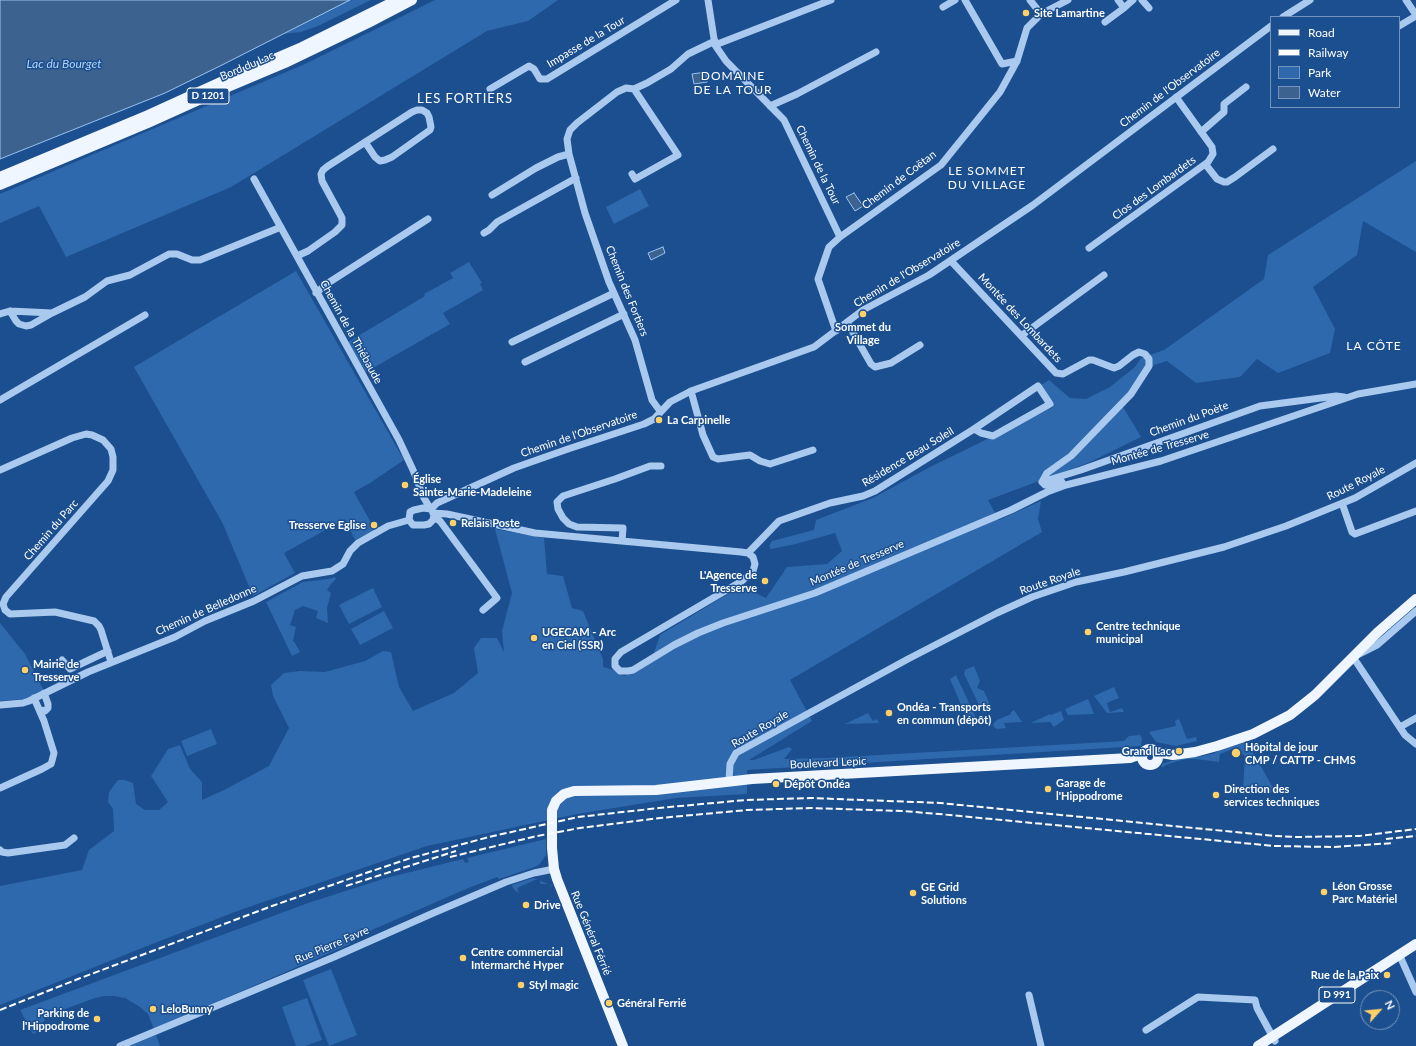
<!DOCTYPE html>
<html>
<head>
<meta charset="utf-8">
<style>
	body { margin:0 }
	#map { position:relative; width:1416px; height:1046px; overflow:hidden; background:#1b4f8f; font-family:Lato,sans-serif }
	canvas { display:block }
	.legend { position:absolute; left:1270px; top:16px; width:130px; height:92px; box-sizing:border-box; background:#1b4f8f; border:1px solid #7695bc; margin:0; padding:5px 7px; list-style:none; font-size:12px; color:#fff }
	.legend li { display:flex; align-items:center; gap:8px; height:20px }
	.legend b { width:20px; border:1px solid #7695bc }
	.north { position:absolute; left:1360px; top:990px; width:40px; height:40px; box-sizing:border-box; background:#1b4f8f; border:1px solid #7695bc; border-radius:50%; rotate:63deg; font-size:11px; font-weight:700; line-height:16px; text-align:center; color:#fff }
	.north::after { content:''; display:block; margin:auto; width:14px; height:18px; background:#ffd166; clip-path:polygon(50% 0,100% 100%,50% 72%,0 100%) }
</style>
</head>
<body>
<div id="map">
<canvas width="1416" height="1046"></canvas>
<ul class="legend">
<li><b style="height:5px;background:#f0f6ff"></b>Road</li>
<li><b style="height:5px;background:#fff"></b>Railway</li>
<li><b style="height:11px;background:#2e69ad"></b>Park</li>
<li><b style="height:11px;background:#3c6290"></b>Water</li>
</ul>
<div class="north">N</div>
</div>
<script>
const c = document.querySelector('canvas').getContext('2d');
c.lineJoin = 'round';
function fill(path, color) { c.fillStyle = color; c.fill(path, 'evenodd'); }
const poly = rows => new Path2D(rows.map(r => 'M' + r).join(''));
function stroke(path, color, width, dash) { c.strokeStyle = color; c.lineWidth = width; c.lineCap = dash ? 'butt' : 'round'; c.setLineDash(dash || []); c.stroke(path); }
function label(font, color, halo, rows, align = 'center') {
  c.font = font + ' Lato,sans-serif'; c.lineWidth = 3; c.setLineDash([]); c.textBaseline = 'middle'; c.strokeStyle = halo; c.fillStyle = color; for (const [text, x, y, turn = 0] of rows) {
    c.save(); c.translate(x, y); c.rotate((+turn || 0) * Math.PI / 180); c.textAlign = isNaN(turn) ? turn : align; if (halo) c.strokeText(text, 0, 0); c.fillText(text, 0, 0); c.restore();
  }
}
fill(poly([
	[303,0,371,0,318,26,301,32,272,35],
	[435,0,558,0,528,21,487,31,231,187,66,257,39,206,0,223,0,194,305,64],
	[1416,161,1416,252,1363,221,1357,255,1313,287,1335,329,1330,353,1278,373,1257,359,1240,377,1196,383,1167,361,1154,365,1123,407,1141,437,1088,463,988,500,999,520,1041,501,1038,519,1042,532,790,680,812,721,749,760,754,760,789,747,792,749,784,759,826,758,1124,741,1129,736,1140,735,1142,738,1141,746,747,770,747,794,676,798,577,814,427,846,240,910,147,946,0,1005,0,886,82,870,89,850,114,831,113,809,108,802,109,792,118,780,125,780,133,783,136,804,145,810,159,810,168,802,151,776,168,749,180,745,190,769,202,782,202,800,224,790,269,766,289,728,273,696,271,685,284,673,300,671,325,672,365,661,383,651,391,652,399,687,413,711,454,693,478,673,474,648,481,638,497,638,504,652,502,631,512,593,495,529,544,538,547,574,563,576,572,608,583,611,603,659,603,667,617,671,624,676,641,669,654,653,660,635,741,586,766,598,787,567,827,564,842,551,835,533,796,544,771,549,769,546,772,541,814,530,816,520,873,498,928,468,1053,407,1041,385,1049,380,1070,398,1086,399,1110,387,1135,367,1141,358,1164,350,1264,279,1268,255],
	[640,189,649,206,614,224,606,207],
	[469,262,482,283,480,284,483,290,443,313,450,324,366,372,348,342,425,296,424,294,453,278,450,273],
	[296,271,404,460,370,483,354,492,375,530,355,540,345,519,284,553,295,573,253,596,223,524,134,367],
	[335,577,336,579,331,584,327,590,331,593,327,608,328,623,316,618,318,611,303,606,295,610,290,625,296,627,293,641,295,643,300,652,292,656,266,602,303,582,328,579],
	[373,588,382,607,349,624,339,605],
	[384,611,393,628,360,645,351,629],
	[0,623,25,654,44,691,25,699,0,701],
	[974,666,980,681,977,688,984,691,992,709,983,713,964,674,965,670],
	[956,675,977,720,971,728,950,679],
	[1114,687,1119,698,1107,703,1110,712,1122,708,1124,712,1107,713,1094,696],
	[1088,699,1094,714,1068,715,1065,709],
	[1014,710,1022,722,1004,723,1006,728,997,729,994,727,993,724,997,720,1011,714,1011,712],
	[1061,711,1064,720,1054,727,1050,722,1031,723,1050,714,1051,715],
	[868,713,873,721,877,719,879,723,845,724],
	[1179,719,1187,739,1196,737,1197,741,1176,746,1156,742,1149,732,1176,726,1175,721],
	[211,729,217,744,187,756,181,741],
	[1247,742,1276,793,1243,789,1245,757,1238,747,1220,754,1219,762,1196,759,1186,759,1168,764,1163,767,1161,766,1162,764,1180,758,1203,756,1215,753,1220,749],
	[546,839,546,855,539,865,532,868,499,879,497,877,466,889,349,940,350,944,154,1029,148,1014,140,1007,125,998,114,996,105,996,95,998,43,1017,45,1021,39,1024,42,1030,33,1034,20,1010,308,903,386,878,463,859,465,863,469,862,467,858],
	[533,878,553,886,551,886,548,884,541,884,539,880,535,880,517,888,519,893,516,891,513,888,512,885],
	[331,969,357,1035,329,1046,303,980],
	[307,998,322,1040,305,1046,296,1046,282,1007],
	[156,1035,160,1046,130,1046]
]), '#2e69ad');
const water = poly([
	[0,0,350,0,224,64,165,93,0,159,0,0],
	[706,72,707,82,694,84,692,74,706,72],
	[854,193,863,206,855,211,846,197,854,193],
	[663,247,665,253,651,260,648,253,663,247]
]);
fill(water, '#3c6290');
stroke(water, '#9cc4f0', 1);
stroke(poly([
	[708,0,715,45,726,61,784,120,840,237],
	[965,0,1002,64,1017,61],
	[1030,0,1041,14],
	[1142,0,1149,8],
	[1406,0,1416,15],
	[943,7,955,0],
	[1124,8,1133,0],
	[1283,17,1310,0],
	[1105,22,1124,8,1118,0],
	[1399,26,1416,16],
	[715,45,831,0],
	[490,89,529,66,534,69,540,79,547,79,676,0],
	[770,106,797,94,876,52],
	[1201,132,1224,112,1224,104,1246,87],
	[1206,165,1217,179,1224,182,1227,182,1235,177,1273,149],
	[632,174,635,179,678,155,634,89],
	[254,179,399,440,413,470,424,498,430,508],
	[492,195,536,168,558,157,569,154],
	[484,233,489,230,497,222,576,178],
	[1089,248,1208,162,1213,154,1212,147,1176,97],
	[297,256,308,251,335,232,342,225,342,218,322,181,321,174,323,170,328,166,412,112,417,110,422,110,427,113,429,117,431,127,430,130,392,157,385,160,380,161,375,157,365,142],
	[951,261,1056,373,1063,374,1089,360,1093,360,1114,368,1119,366,1133,355,1139,352,1145,354,1149,359,1149,366,1131,394,1071,456,1047,473,1042,482],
	[316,293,328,283,428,219],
	[10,311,16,321,19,324,26,326,31,325,52,313],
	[0,314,10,311,52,313,85,297,107,281,130,275,169,254,177,254,192,260,200,260,281,227],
	[847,322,871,364,875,367,891,363,920,345],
	[836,331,818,279,829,247,840,237,941,165,1000,92,1017,61,1027,28,1041,14,1068,0],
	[1021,336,1104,275],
	[512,342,614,293],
	[525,362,624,314],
	[691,391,703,435,713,457,718,459,750,455,760,461,770,464,813,450],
	[0,400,145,315],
	[660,411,652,400,635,340,609,282,585,213,569,154,567,139,570,130,577,123,617,92,626,88,634,89,647,83,671,69,688,54,715,41],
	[0,470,72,438,86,434,92,435,103,440,111,449,113,457,113,470,108,481,6,597,3,604,5,610,10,614,55,612,94,621,99,626,101,630,111,662],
	[1042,482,1081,470,1260,406,1336,396,1344,397],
	[1042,482,1045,485,1048,486,1062,482],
	[1342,503,1352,532,1355,534,1416,511],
	[423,508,431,509,434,515,433,520,429,524,424,525,413,525,409,520,410,512,414,510,423,508],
	[431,509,437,503,514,468,568,449,644,424,654,419,670,402,691,391,814,347,863,310,929,275,1033,205,1271,26],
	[433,513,447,514,535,533,741,552,748,553,753,557,755,564,753,571,742,581,621,652,615,659,615,666,620,671,628,671,633,670,674,645,698,633,723,623,815,593,1011,510,1047,492,1066,485,1161,461,1358,394,1416,384],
	[434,517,440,521,497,598,483,610],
	[622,541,623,528,577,527,569,524,563,518,558,509,557,502,563,496,615,479,650,466,661,466],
	[748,553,779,521,830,503,863,496,875,491,974,429,1038,386,1050,404,993,436,981,433,974,429],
	[1416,611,1377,645,1353,657,1405,735,1416,744],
	[62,660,70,669,108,651],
	[0,705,23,703,29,701,88,672,175,637,205,621,254,601,302,576,332,571,343,564,350,551,358,543,388,526,409,520],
	[40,710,45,711,48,708,48,704,44,693],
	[1400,727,1416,718],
	[729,781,730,764,736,753,908,659,997,613,1032,597,1076,582,1124,572,1224,547,1286,526,1355,498,1416,463],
	[0,788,42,769,51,764,52,761,54,753,44,721,34,698],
	[0,850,2,852,8,853,65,845,74,838],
	[1399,954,1416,992],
	[1029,995,1041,1046],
	[1146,1030,1198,997,1255,1000,1257,1008,1275,1041],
	[120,1046,334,957,431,914,506,882,534,873,554,869]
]), '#a9c9ee', 7);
stroke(poly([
	[0,177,148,115,225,80,302,47,397,0],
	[0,185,148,123,221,90,285,63,368,23,412,0],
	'1142 757a8 8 0 1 1 16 0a8 8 0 1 1-16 0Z',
	[1156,752,1173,755,1195,752,1217,746,1253,734,1290,715,1315,695,1378,632,1416,599],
	[623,1046,557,879,554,869,552,848,552,810,556,801,564,794,574,791,656,790,752,779,1130,758,1144,753],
	[1258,1046,1416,944]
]), '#f0f6ff', 10);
stroke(poly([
	[1386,839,1416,836],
	[450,857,537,836,580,828,660,818,747,810,811,808,902,811,939,814,1274,846,1333,847,1394,843],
	[346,886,456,851],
	[0,1010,78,979,272,906,366,873,411,858,489,837,578,817,659,808,746,800,811,798,940,803,1275,836,1297,837,1359,836,1416,829]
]), '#fff', 2, [7, 3]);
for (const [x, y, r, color] of [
	[1026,13,4,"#ffd166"],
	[863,314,4,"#ffd166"],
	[659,420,4,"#ffd166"],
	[405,485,4,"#ffd166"],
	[453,523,4,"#ffd166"],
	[374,525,4,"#ffd166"],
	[765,581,4,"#ffd166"],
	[1088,632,4,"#ffd166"],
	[534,638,4,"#ffd166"],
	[25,670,4,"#ffd166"],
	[889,713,4,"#ffd166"],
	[1179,751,4,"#ffd166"],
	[1236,753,5,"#ffd166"],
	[776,784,4,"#ffd166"],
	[1048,789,4,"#ffd166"],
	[1216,795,4,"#ffd166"],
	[1324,892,4,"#ffd166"],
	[913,893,4,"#ffd166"],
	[526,905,4,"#ffd166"],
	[463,958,4,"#ffd166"],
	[1387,975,4,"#ffd166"],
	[521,985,4,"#ffd166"],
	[609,1003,4,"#ffd166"],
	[153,1009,4,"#ffd166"],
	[97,1019,4,"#ffd166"]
]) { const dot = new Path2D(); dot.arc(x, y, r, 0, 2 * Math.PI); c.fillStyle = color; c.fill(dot); stroke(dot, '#1b4f8f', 1.5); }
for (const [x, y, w] of [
	[208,96,42],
	[1337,995,36]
]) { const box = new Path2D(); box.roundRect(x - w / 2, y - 8, w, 16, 3); c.fillStyle = '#1b4f8f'; c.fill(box); stroke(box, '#fff', 1); }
label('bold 10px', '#fff', null, [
	["D 1201",208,96],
	["D 991",1337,995]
]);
label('bold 11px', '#fff', '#1b4f8f', [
	["Site Lamartine",1034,13],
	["Sommet du",863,327,"center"],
	["Village",863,340,"center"],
	["La Carpinelle",667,420],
	["Église",413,479],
	["Sainte-Marie-Madeleine",413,492],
	["Relais Poste",461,523],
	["Tresserve Eglise",366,525,"right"],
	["L'Agence de",757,575,"right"],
	["Tresserve",757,588,"right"],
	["Centre technique",1096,626],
	["municipal",1096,639],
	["UGECAM - Arc",542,632],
	["en Ciel (SSR)",542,645],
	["Mairie de",33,664],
	["Tresserve",33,677],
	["Ondéa - Transports",897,707],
	["en commun (dépôt)",897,720],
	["Hôpital de jour",1245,747],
	["CMP / CATTP - CHMS",1245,760],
	["Grand Lac",1171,751,"right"],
	["Garage de",1056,783],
	["l'Hippodrome",1056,796],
	["Dépôt Ondéa",784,784],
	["Direction des",1224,789],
	["services techniques",1224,802],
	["Léon Grosse",1332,886],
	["Parc Matériel",1332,899],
	["GE Grid",921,887],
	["Solutions",921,900],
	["Drive",534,905],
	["Centre commercial",471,952],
	["Intermarché Hyper",471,965],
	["Rue de la Paix",1379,975,"right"],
	["Styl magic",529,985],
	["Général Ferrié",617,1003],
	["LeloBunny",161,1009],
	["Parking de",89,1013,"right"],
	["l'Hippodrome",89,1026,"right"]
], 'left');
label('11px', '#fff', '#1b4f8f', [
	["Impasse de la Tour",586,42,-31],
	["Bord du Lac",247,66,-23],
	["Chemin de l'Observatoire",1170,88,-37],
	["Chemin de la Tour",818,165,64],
	["Chemin de Coëtan",899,180,-37],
	["Clos des Lombardets",1154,188,-36],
	["Chemin de l'Observatoire",907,273,-31],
	["Chemin des Fortiers",627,291,68],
	["Montée des Lombardets",1020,318,47],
	["Chemin de la Thiébaude",351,332,61],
	["Chemin du Poète",1189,419,-20],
	["Chemin de l'Observatoire",579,434,-19],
	["Montée de Tresserve",1160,448,-16],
	["Résidence Beau Soleil",908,457,-31],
	["Route Royale",1356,483,-27],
	["Chemin du Parc",51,530,-49],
	["Montée de Tresserve",857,563,-23],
	["Route Royale",1050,581,-19],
	["Chemin de Belledonne",206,610,-24],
	["Route Royale",760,729,-30],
	["Boulevard Lepic",828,763,-3],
	["Rue Général Férrié",591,933,68],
	["Rue Pierre Favre",332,945,-23]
]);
label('italic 12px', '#b5d3f5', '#1b4f8f', [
	["Lac du Bourget",64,64]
]);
c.letterSpacing = '1px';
label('12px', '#fff', '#1b4f8f', [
	["DOMAINE",733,76],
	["DE LA TOUR",733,90],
	["LE SOMMET",987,171],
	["DU VILLAGE",987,185],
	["LA CÔTE",1374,346]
]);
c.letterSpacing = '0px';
c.letterSpacing = '1px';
label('13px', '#fff', '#1b4f8f', [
	["LES FORTIERS",465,99]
]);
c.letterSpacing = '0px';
</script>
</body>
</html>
